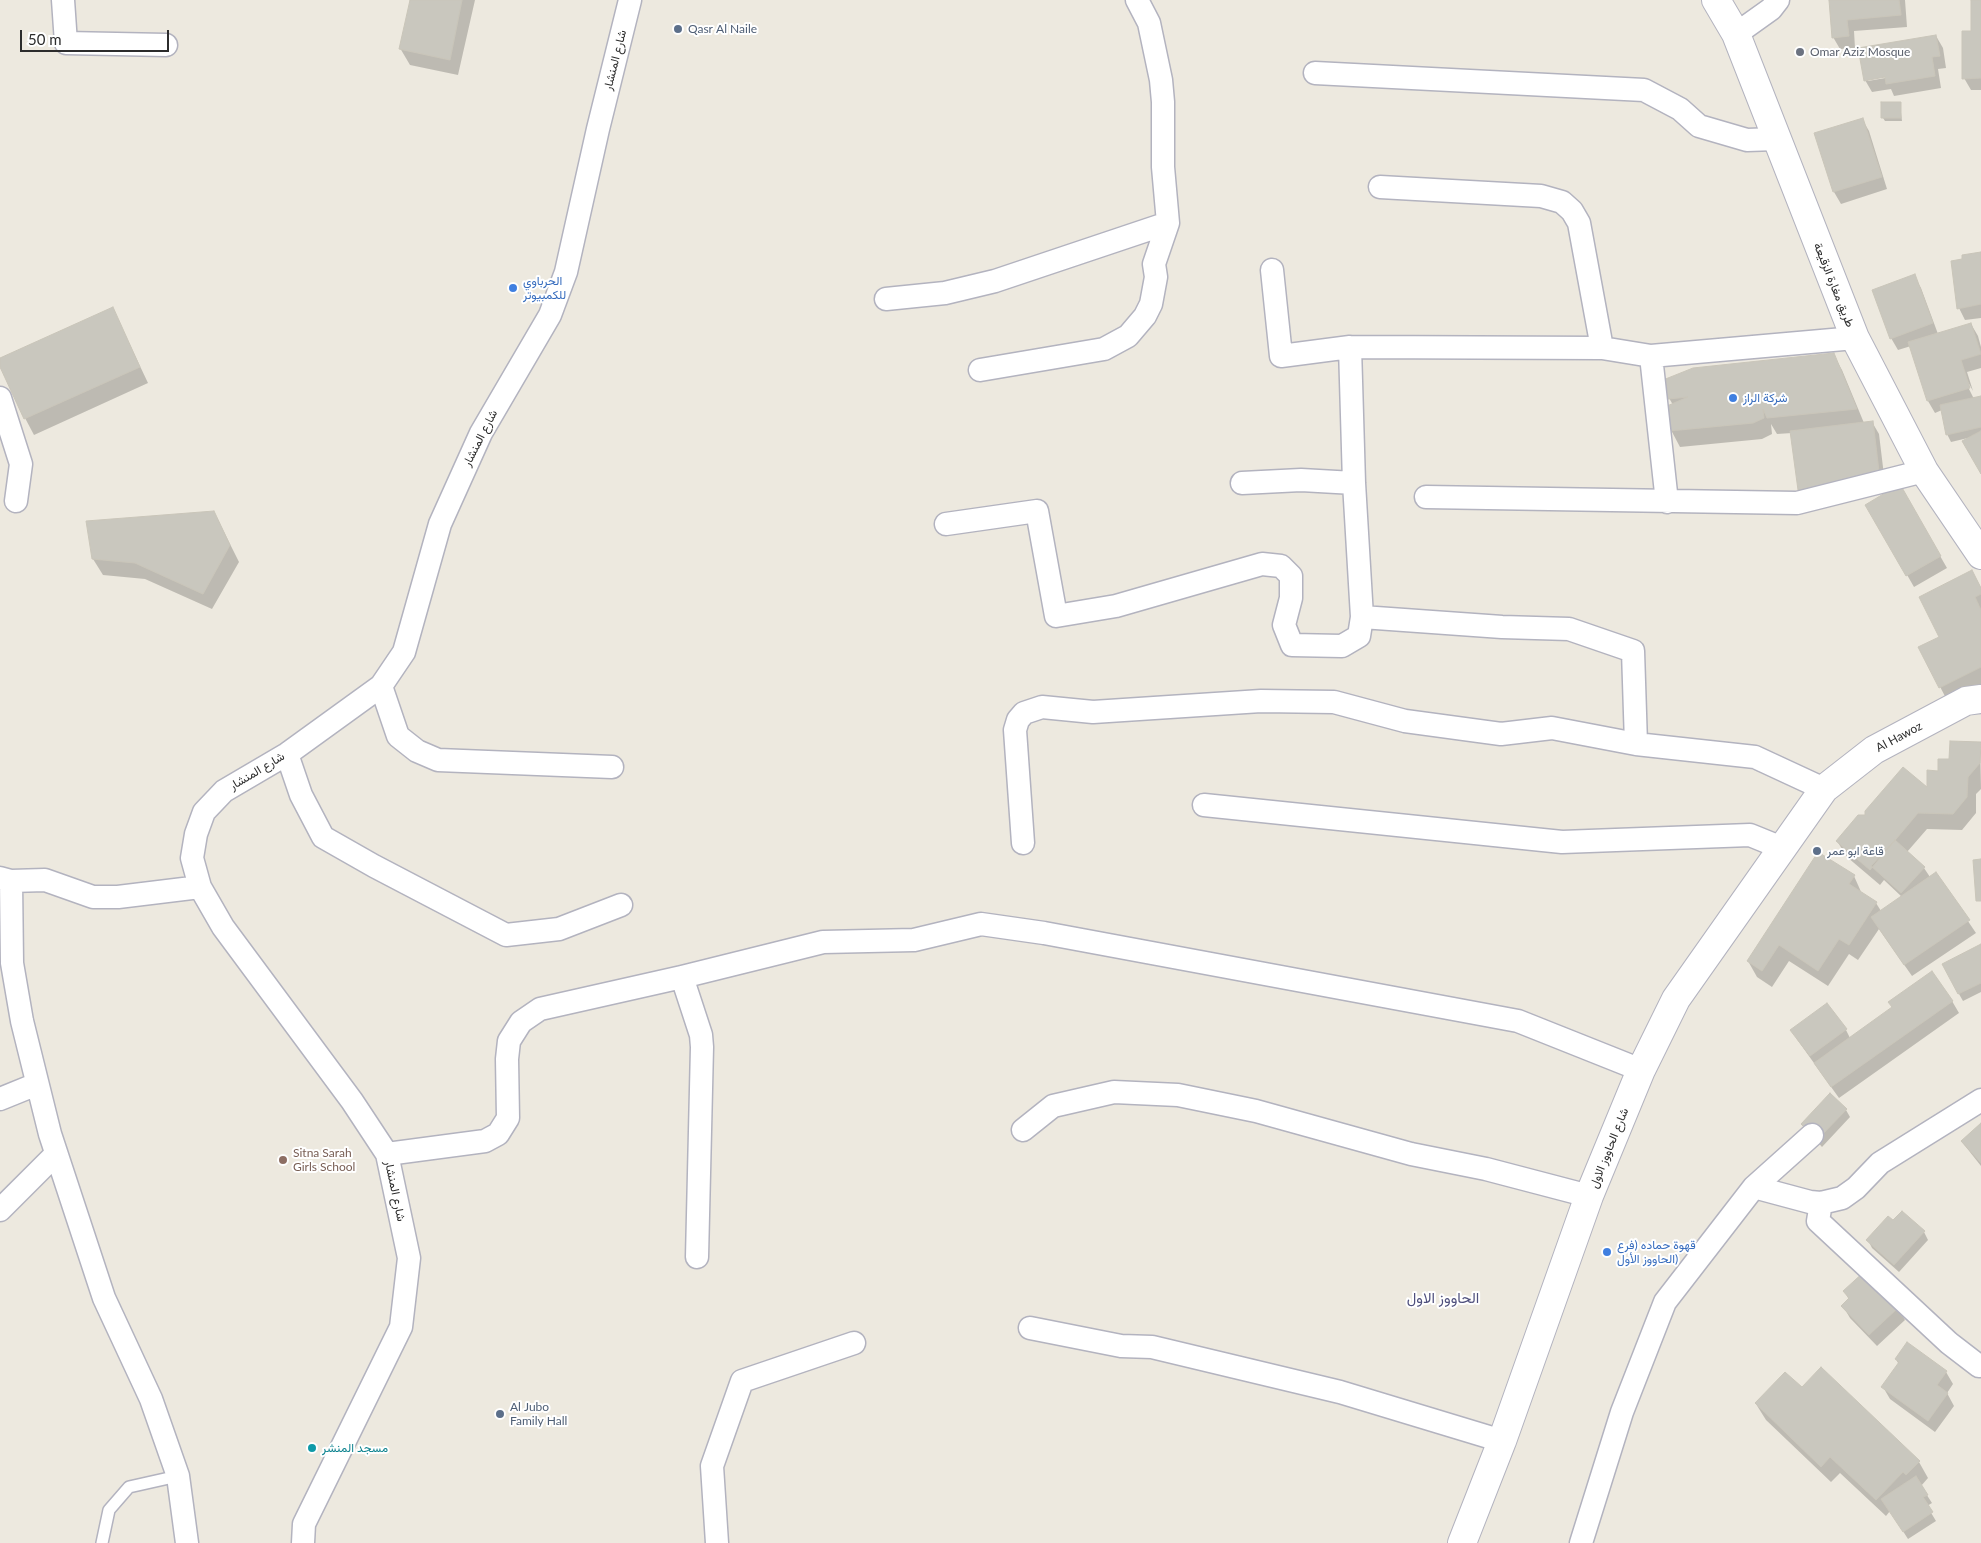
<!DOCTYPE html>
<html>
<head>
<meta charset="utf-8">
<style>
	body { margin:0 }
	#map { position:relative; width:1981px; height:1543px; overflow:hidden; background:#ede9df; font-family:Lato,sans-serif }
	canvas { display:block }
	.scale { position:absolute; left:20px; top:30px; width:149px; height:22px; box-sizing:border-box; border:2px solid #2c2c2c; border-top:0; padding-left:6px; font-size:15px; line-height:18px; white-space:nowrap; color:#2c2c2c; -webkit-text-stroke:4px #fff; paint-order:stroke }
</style>
</head>
<body>
<div id="map">
<canvas width="1981" height="1543"></canvas>
<div class="scale">50 m</div>
</div>
<script>
const c = document.querySelector('canvas').getContext('2d');
c.lineJoin = 'round';
function fill(path, color) { c.fillStyle = color; c.fill(path, 'evenodd'); }
const poly = rows => new Path2D(rows.map(r => 'M' + r).join(''));
function stroke(path, color, width, dash) { c.strokeStyle = color; c.lineWidth = width; c.lineCap = dash ? 'butt' : 'round'; c.setLineDash(dash || []); c.stroke(path); }
function label(font, color, halo, rows, align = 'center') {
  c.font = font + ' Lato,Vazirmatn,sans-serif'; c.lineWidth = 4; c.setLineDash([]); c.textBaseline = 'middle'; c.strokeStyle = halo; c.fillStyle = color; for (const [text, x, y, turn = 0] of rows) {
    c.save(); c.translate(x, y); c.rotate((+turn || 0) * Math.PI / 180); c.textAlign = isNaN(turn) ? turn : align; if (halo) c.strokeText(text, 0, 0); c.fillText(text, 0, 0); c.restore();
  }
}
fill(poly([
	[411,0,475,0,458,75,410,65,400,48],
	[1830,0,1905,0,1907,27,1854,31,1855,48,1840,49,1833,37],
	[1972,0,1981,0,1981,90,1971,90,1964,78,1972,33],
	[1936,36,1943,48,1946,68,1938,69,1941,88,1894,96,1891,89,1872,92,1865,80],
	[1891,75,1891,77,1868,81,1868,79],
	[1900,104,1902,121,1885,121,1883,118],
	[1862,119,1869,131,1887,189,1841,204,1834,192],
	[1981,253,1981,318,1965,320,1959,308],
	[1914,276,1921,288,1938,334,1971,324,1978,336,1981,347,1981,368,1967,372,1973,391,1968,382,1966,383,1974,399,1981,397,1981,472,1968,438,1951,442,1947,434,1942,410,1935,413,1928,401,1911,346,1898,350,1891,338],
	[113,309,148,383,34,435,25,418,0,359],
	[1833,354,1842,370,1864,423,1872,422,1879,434,1886,492,1806,502,1799,490,1792,433,1777,434,1771,424,1772,434,1762,439,1680,447,1671,430,1673,405,1669,398],
	[1900,486,1947,568,1914,587,1867,505],
	[214,512,239,562,212,609,145,579,103,575,93,559],
	[1972,572,1981,588,1981,688,1949,704,1920,648,1941,638],
	[1980,743,1981,789,1976,794,1976,813,1962,830,1927,829,1907,852,1924,868,1930,877,1936,874,1976,933,1912,976,1879,929,1858,960,1849,954,1828,986,1789,961,1772,987,1757,977,1748,961,1819,853,1854,876,1862,894,1876,903,1881,911,1902,897,1884,880,1880,885,1847,857,1837,841,1866,817,1928,789,1939,772,1951,761],
	[1981,947,1981,992,1963,1001,1959,994],
	[1952,1001,1959,1013,1839,1098,1796,1038,1846,1030,1850,1038],
	[1846,1110,1850,1117,1822,1147,1803,1125],
	[1981,1124,1981,1166,1962,1142],
	[1894,1222,1924,1232,1928,1240,1899,1272,1872,1248,1868,1240],
	[1845,1292,1898,1308,1905,1320,1877,1346,1850,1318,1843,1306,1849,1300],
	[1896,1359,1946,1372,1953,1384,1947,1393,1954,1406,1935,1432,1890,1399,1883,1387,1899,1365],
	[1802,1389,1919,1462,1928,1478,1921,1486,1932,1503,1927,1506,1936,1521,1908,1539,1890,1511,1886,1516,1840,1473,1831,1482,1766,1420,1756,1404]
]), '#0003');
const building = poly([
	[410,0,462,0,450,60,399,49,410,0],
	[1829,0,1899,0,1901,15,1847,20,1849,36,1832,38,1829,0],
	[1971,0,1981,0,1981,78,1962,79,1962,31,1971,31,1971,0],
	[1936,35,1940,56,1932,57,1935,76,1886,84,1885,77,1864,81,1858,48,1936,35],
	[1881,102,1901,102,1901,118,1881,118,1881,102],
	[1863,118,1882,177,1833,192,1814,133,1863,118],
	[1981,252,1981,304,1957,309,1951,261,1962,259,1962,255,1981,252],
	[1915,274,1933,323,1890,339,1872,290,1915,274],
	[113,307,140,367,24,419,0,367,0,358,113,307],
	[1971,323,1981,354,1961,360,1970,388,1927,401,1908,342,1971,323],
	[1834,353,1857,409,1767,418,1763,409,1764,418,1753,423,1669,431,1667,406,1688,397,1668,399,1666,380,1663,380,1693,368,1834,353],
	[1981,396,1981,427,1946,435,1940,405,1981,396],
	[1873,421,1880,480,1798,490,1790,431,1873,421],
	[1981,431,1981,474,1962,441,1981,431],
	[1900,484,1941,556,1906,576,1865,505,1900,484],
	[214,511,230,545,203,594,135,563,92,559,86,521,214,511],
	[1972,570,1981,588,1981,594,1975,597,1981,610,1981,667,1939,688,1918,647,1939,637,1919,597,1972,570],
	[1950,741,1981,742,1980,763,1968,777,1967,797,1953,814,1918,813,1870,870,1836,841,1858,815,1865,815,1865,811,1903,767,1927,787,1927,770,1938,771,1938,759,1949,759,1950,741],
	[1895,840,1925,867,1901,893,1871,866,1895,840],
	[1818,852,1855,875,1849,884,1877,902,1849,945,1839,939,1818,971,1779,945,1762,971,1747,961,1818,852],
	[1981,859,1981,901,1976,901,1973,860,1981,859],
	[1936,872,1970,920,1904,965,1871,917,1936,872],
	[1981,944,1981,983,1958,994,1942,964,1981,944],
	[1932,971,1953,1001,1831,1087,1814,1063,1892,1007,1888,1002,1932,971],
	[1827,1003,1847,1029,1810,1056,1790,1030,1827,1003],
	[1830,1093,1847,1109,1817,1140,1801,1124,1830,1093],
	[1981,1123,1981,1163,1961,1141,1981,1123],
	[1902,1211,1925,1231,1894,1265,1866,1240,1888,1216,1893,1220,1902,1211],
	[1865,1271,1899,1307,1869,1335,1841,1306,1849,1298,1843,1291,1865,1271],
	[1907,1342,1947,1371,1937,1385,1948,1393,1928,1421,1881,1387,1899,1362,1895,1359,1907,1342],
	[1821,1367,1920,1461,1906,1475,1903,1472,1876,1500,1830,1457,1821,1467,1755,1403,1785,1372,1802,1387,1821,1367],
	[1916,1476,1928,1495,1923,1497,1933,1512,1903,1532,1881,1499,1916,1476]
]);
fill(building, '#c9c7be');
stroke(building, '#c9c5b9', 1);
const lane = poly([
	[102,1543,109,1510,129,1487,178,1476]
]);
const street = poly([
	[63,0,66,43,166,45],
	[1736,34,1771,9,1778,0],
	[1315,73,1644,90,1680,109,1699,126,1747,140,1776,139],
	[1380,187,1541,196,1562,202,1572,211,1579,223,1602,348],
	[1272,270,1281,356,1350,347,1602,348,1651,356,1855,338],
	[886,299,945,293,995,281,1168,223],
	[1651,356,1667,502],
	[980,370,1104,349,1128,336,1145,316,1151,304,1156,277,1154,264,1168,223,1163,167,1163,102,1161,80,1149,23,1137,0],
	[0,398,21,464,16,501],
	[1242,483,1301,480,1354,483],
	[1426,497,1797,503,1924,471],
	[946,524,1037,511,1056,616,1116,606,1262,564,1281,566,1291,576,1291,598,1284,625,1292,645,1342,646,1359,636,1362,617,1354,483,1350,347],
	[1362,617,1502,627,1569,629,1633,651,1636,744],
	[381,686,398,736,417,751,438,760,612,767],
	[287,754,301,795,323,837,374,866,506,935,559,929,621,905],
	[1204,805,1562,842,1750,835,1782,848],
	[1023,843,1015,730,1018,720,1024,713,1042,707,1093,712,1261,701,1334,702,1405,721,1501,734,1552,728,1636,744,1755,757,1824,789],
	[0,878,11,881,45,880,93,897,118,897,200,887],
	[11,881,12,963,22,1021,50,1134,104,1298,151,1399,178,1476,187,1543],
	[682,977,701,1035,702,1047,697,1257],
	[0,1099,37,1084],
	[1023,1130,1053,1106,1114,1092,1178,1095,1256,1111,1411,1154,1486,1169,1589,1196],
	[387,1154,485,1141,498,1134,508,1118,507,1059,509,1041,521,1022,540,1009,682,977,823,942,914,940,981,924,1044,933,1518,1021,1641,1070],
	[1754,1187,1810,1202,1821,1203,1842,1198,1856,1188,1880,1163,1981,1100],
	[1821,1203,1818,1221,1949,1343,1979,1366],
	[0,1210,56,1154],
	[1030,1328,1121,1346,1152,1347,1340,1392,1502,1441],
	[303,1543,304,1524,401,1327,409,1258,387,1154,352,1101,223,927,200,887,192,858,196,834,204,812,224,791,287,754,381,686,404,652,440,524,481,433,550,315,566,272,598,129,630,0],
	[717,1543,712,1466,742,1381,854,1343],
	[1581,1543,1622,1412,1665,1302,1754,1187,1812,1135]
]);
const secondary = poly([
	[1716,0,1736,34,1855,338,1924,471,1981,555],
	[1462,1543,1502,1441,1589,1196,1641,1070,1676,999,1824,789,1874,750,1966,701,1981,699]
]);
stroke(lane, '#b3b3bf', 14);
stroke(street, '#b3b3bf', 25);
stroke(secondary, '#b3b3bf', 30);
stroke(lane, '#fff', 11);
stroke(street, '#fff', 22);
stroke(secondary, '#fff', 28);
for (const [x, y, r, color] of [
	[678,29,5,"#5c6f8a"],
	[1800,52,5,"#6b7280"],
	[513,288,5,"#3f7fe0"],
	[1733,398,5,"#3f7fe0"],
	[1817,851,5,"#5c6f8a"],
	[283,1160,5,"#8d6e63"],
	[1607,1252,5,"#3f7fe0"],
	[500,1414,5,"#5c6f8a"],
	[312,1448,5,"#0f9aa8"]
]) { const dot = new Path2D(); dot.arc(x, y, r, 0, 2 * Math.PI); c.fillStyle = color; c.fill(dot); stroke(dot, '#fff', 2); }
label('12px', '#4e5e75', '#fff', [
	["Qasr Al Naile",688,29],
	["قاعة ابو عمر",1827,851],
	["Al Jubo",510,1407],
	["Family Hall",510,1421]
], 'left');
label('12px', '#5b616d', '#fff', [
	["Omar Aziz Mosque",1810,52]
], 'left');
label('12px', '#2c2c2c', '#fff', [
	["شارع المنشار",615,60,-76],
	["طريق مغارة الزقيعة",1834,285,68],
	["شارع المنشار",480,438,-63],
	["Al Hawoz",1899,737,-28],
	["شارع المنشار",257,771,-31],
	["شارع الحاووز الاول",1609,1148,-68],
	["شارع المنشار",395,1191,78]
]);
label('12px', '#366cbe', '#fff', [
	["الحرباوي",523,281],
	["للكمبيوتر",523,295],
	["شركة الراز",1743,398],
	["قهوة حماده (فرع",1617,1245],
	["الحاووز الأول)",1617,1259]
], 'left');
label('12px', '#785e54', '#fff', [
	["Sitna Sarah",293,1153],
	["Girls School",293,1167]
], 'left');
label('12px', '#0d838f', '#fff', [
	["مسجد المنشر",322,1448]
], 'left');
label('15px', '#4e4f7c', '#fff', [
	["الحاووز الاول",1443,1298]
]);
</script>
</body>
</html>
